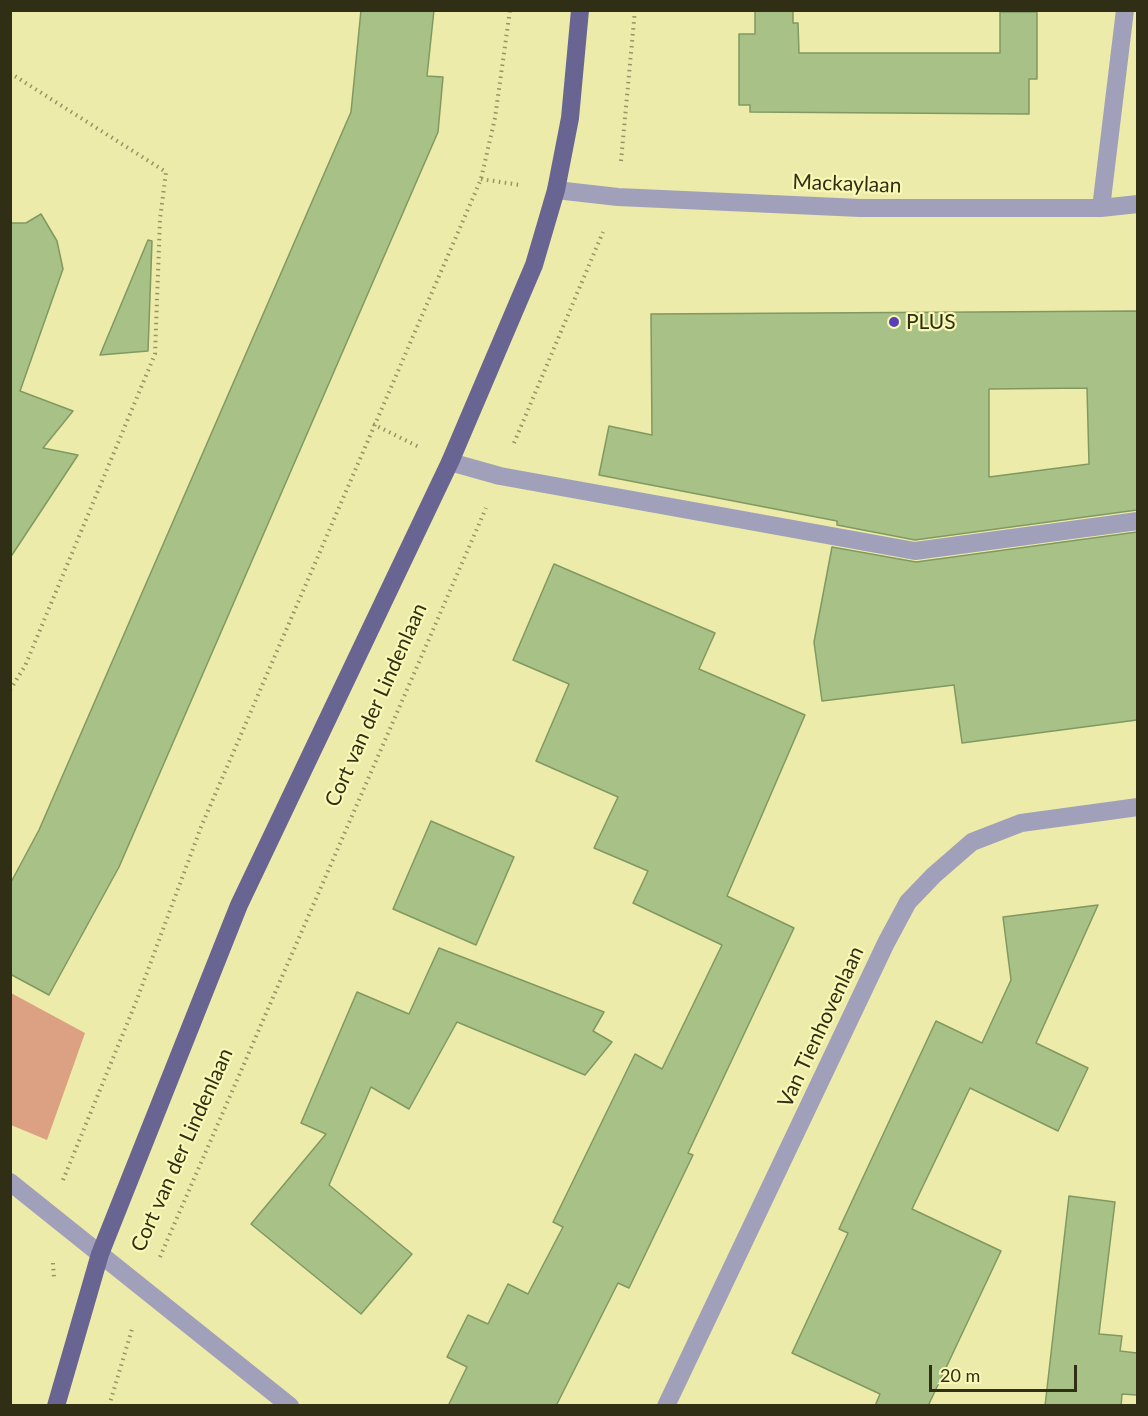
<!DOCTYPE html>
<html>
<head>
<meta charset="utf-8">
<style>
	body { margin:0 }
	#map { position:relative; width:1148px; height:1416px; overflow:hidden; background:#eceba9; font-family:Lato,sans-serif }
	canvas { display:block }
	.frame { position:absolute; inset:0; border:12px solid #302f15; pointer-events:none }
	.scale { position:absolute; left:929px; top:1365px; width:148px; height:27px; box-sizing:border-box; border:3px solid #302f15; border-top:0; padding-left:8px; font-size:18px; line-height:21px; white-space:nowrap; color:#302f15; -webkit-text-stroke:4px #f9f8b6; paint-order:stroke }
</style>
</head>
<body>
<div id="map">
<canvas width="1148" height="1416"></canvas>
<div class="frame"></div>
<div class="scale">20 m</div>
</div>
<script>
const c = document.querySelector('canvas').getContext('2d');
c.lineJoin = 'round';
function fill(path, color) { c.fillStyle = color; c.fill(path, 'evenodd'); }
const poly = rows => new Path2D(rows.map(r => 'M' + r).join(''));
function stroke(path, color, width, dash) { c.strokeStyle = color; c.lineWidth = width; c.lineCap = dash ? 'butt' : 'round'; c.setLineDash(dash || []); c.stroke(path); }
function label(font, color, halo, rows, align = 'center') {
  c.font = font + ' Lato,sans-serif'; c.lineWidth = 4.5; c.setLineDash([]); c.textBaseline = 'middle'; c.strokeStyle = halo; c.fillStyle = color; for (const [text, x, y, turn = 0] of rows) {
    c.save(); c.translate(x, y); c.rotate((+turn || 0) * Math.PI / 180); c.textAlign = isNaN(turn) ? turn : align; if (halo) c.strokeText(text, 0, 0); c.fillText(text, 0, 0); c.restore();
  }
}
fill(poly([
	[11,993,85,1033,47,1140,11,1125]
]), '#dca082');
const building = poly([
	[361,10,434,10,427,76,443,77,438,132,119,867,49,995,10,974,10,884,39,830,351,112,361,10],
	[755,10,793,10,793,23,798,23,799,53,1000,53,1000,12,1037,12,1037,79,1029,79,1029,114,750,112,750,105,739,105,739,34,755,34,755,10],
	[41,214,57,241,63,269,20,391,73,411,43,448,78,455,10,558,10,223,26,223,41,214],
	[148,240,152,241,148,351,100,355,148,240],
	[1137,311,1137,510,915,540,837,525,837,521,599,475,609,426,652,435,651,314,1137,311],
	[1087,388,1089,464,989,477,989,389,1087,388],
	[1137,532,1137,720,962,743,954,685,822,701,814,642,832,547,916,562,1137,532],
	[554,564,715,633,699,669,805,715,727,896,794,928,688,1153,693,1155,629,1288,618,1283,556,1406,448,1406,467,1367,447,1357,468,1315,488,1324,508,1284,528,1294,563,1227,553,1222,635,1054,662,1069,722,945,633,903,648,871,594,848,618,797,536,761,569,684,513,660,554,564],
	[431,821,514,857,476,945,393,909,431,821],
	[1098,905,1036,1043,1088,1068,1058,1131,970,1088,912,1209,1001,1251,928,1406,875,1406,880,1394,792,1353,848,1233,839,1229,936,1021,982,1043,1011,980,1003,917,1098,905],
	[439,948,604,1012,593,1031,612,1042,585,1075,457,1022,409,1109,371,1087,329,1185,412,1254,361,1314,251,1224,326,1134,301,1123,357,992,409,1014,439,948],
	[1069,1196,1115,1202,1099,1334,1122,1336,1120,1351,1137,1353,1137,1395,1122,1394,1121,1406,1045,1406,1069,1196]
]);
fill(building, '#a7c186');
stroke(building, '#819961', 1.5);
stroke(poly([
	[10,73,166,172,160,219,155,354,25,666,10,690],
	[621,161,635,10],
	[481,179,520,185],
	[373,424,419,447],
	[514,443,603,232],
	[63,1180,136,1002,201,827,481,179,495,118,510,10],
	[160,1257,486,508],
	[53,1263,54,1279],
	[109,1406,133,1326]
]), '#959464', 4, [1.5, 4.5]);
stroke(poly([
	[556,190,618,197,860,208,1101,208,1138,204],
	[1101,208,1125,10],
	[450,462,500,476,915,551,1138,521],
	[10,1182,290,1406],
	[666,1406,886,943,908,902,934,875,972,842,1021,823,1138,807]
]), '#a1a0ba', 18);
stroke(poly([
	[56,1406,100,1254,239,905,450,462,534,265,556,190,570,118,580,10]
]), '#686592', 18);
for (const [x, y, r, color] of [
	[894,322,6,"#593fb7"]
]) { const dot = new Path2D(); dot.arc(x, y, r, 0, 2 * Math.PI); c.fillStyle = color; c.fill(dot); stroke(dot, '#f9f8b6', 2); }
label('21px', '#302f15', '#f9f8b6', [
	["Mackaylaan",847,184,2],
	["Cort van der Lindenlaan",376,705,-66],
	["Van Tienhovenlaan",821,1027,-65],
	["Cort van der Lindenlaan",182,1150,-66]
]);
label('21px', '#302f15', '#f9f8b6', [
	["PLUS",906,322]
], 'left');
</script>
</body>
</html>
